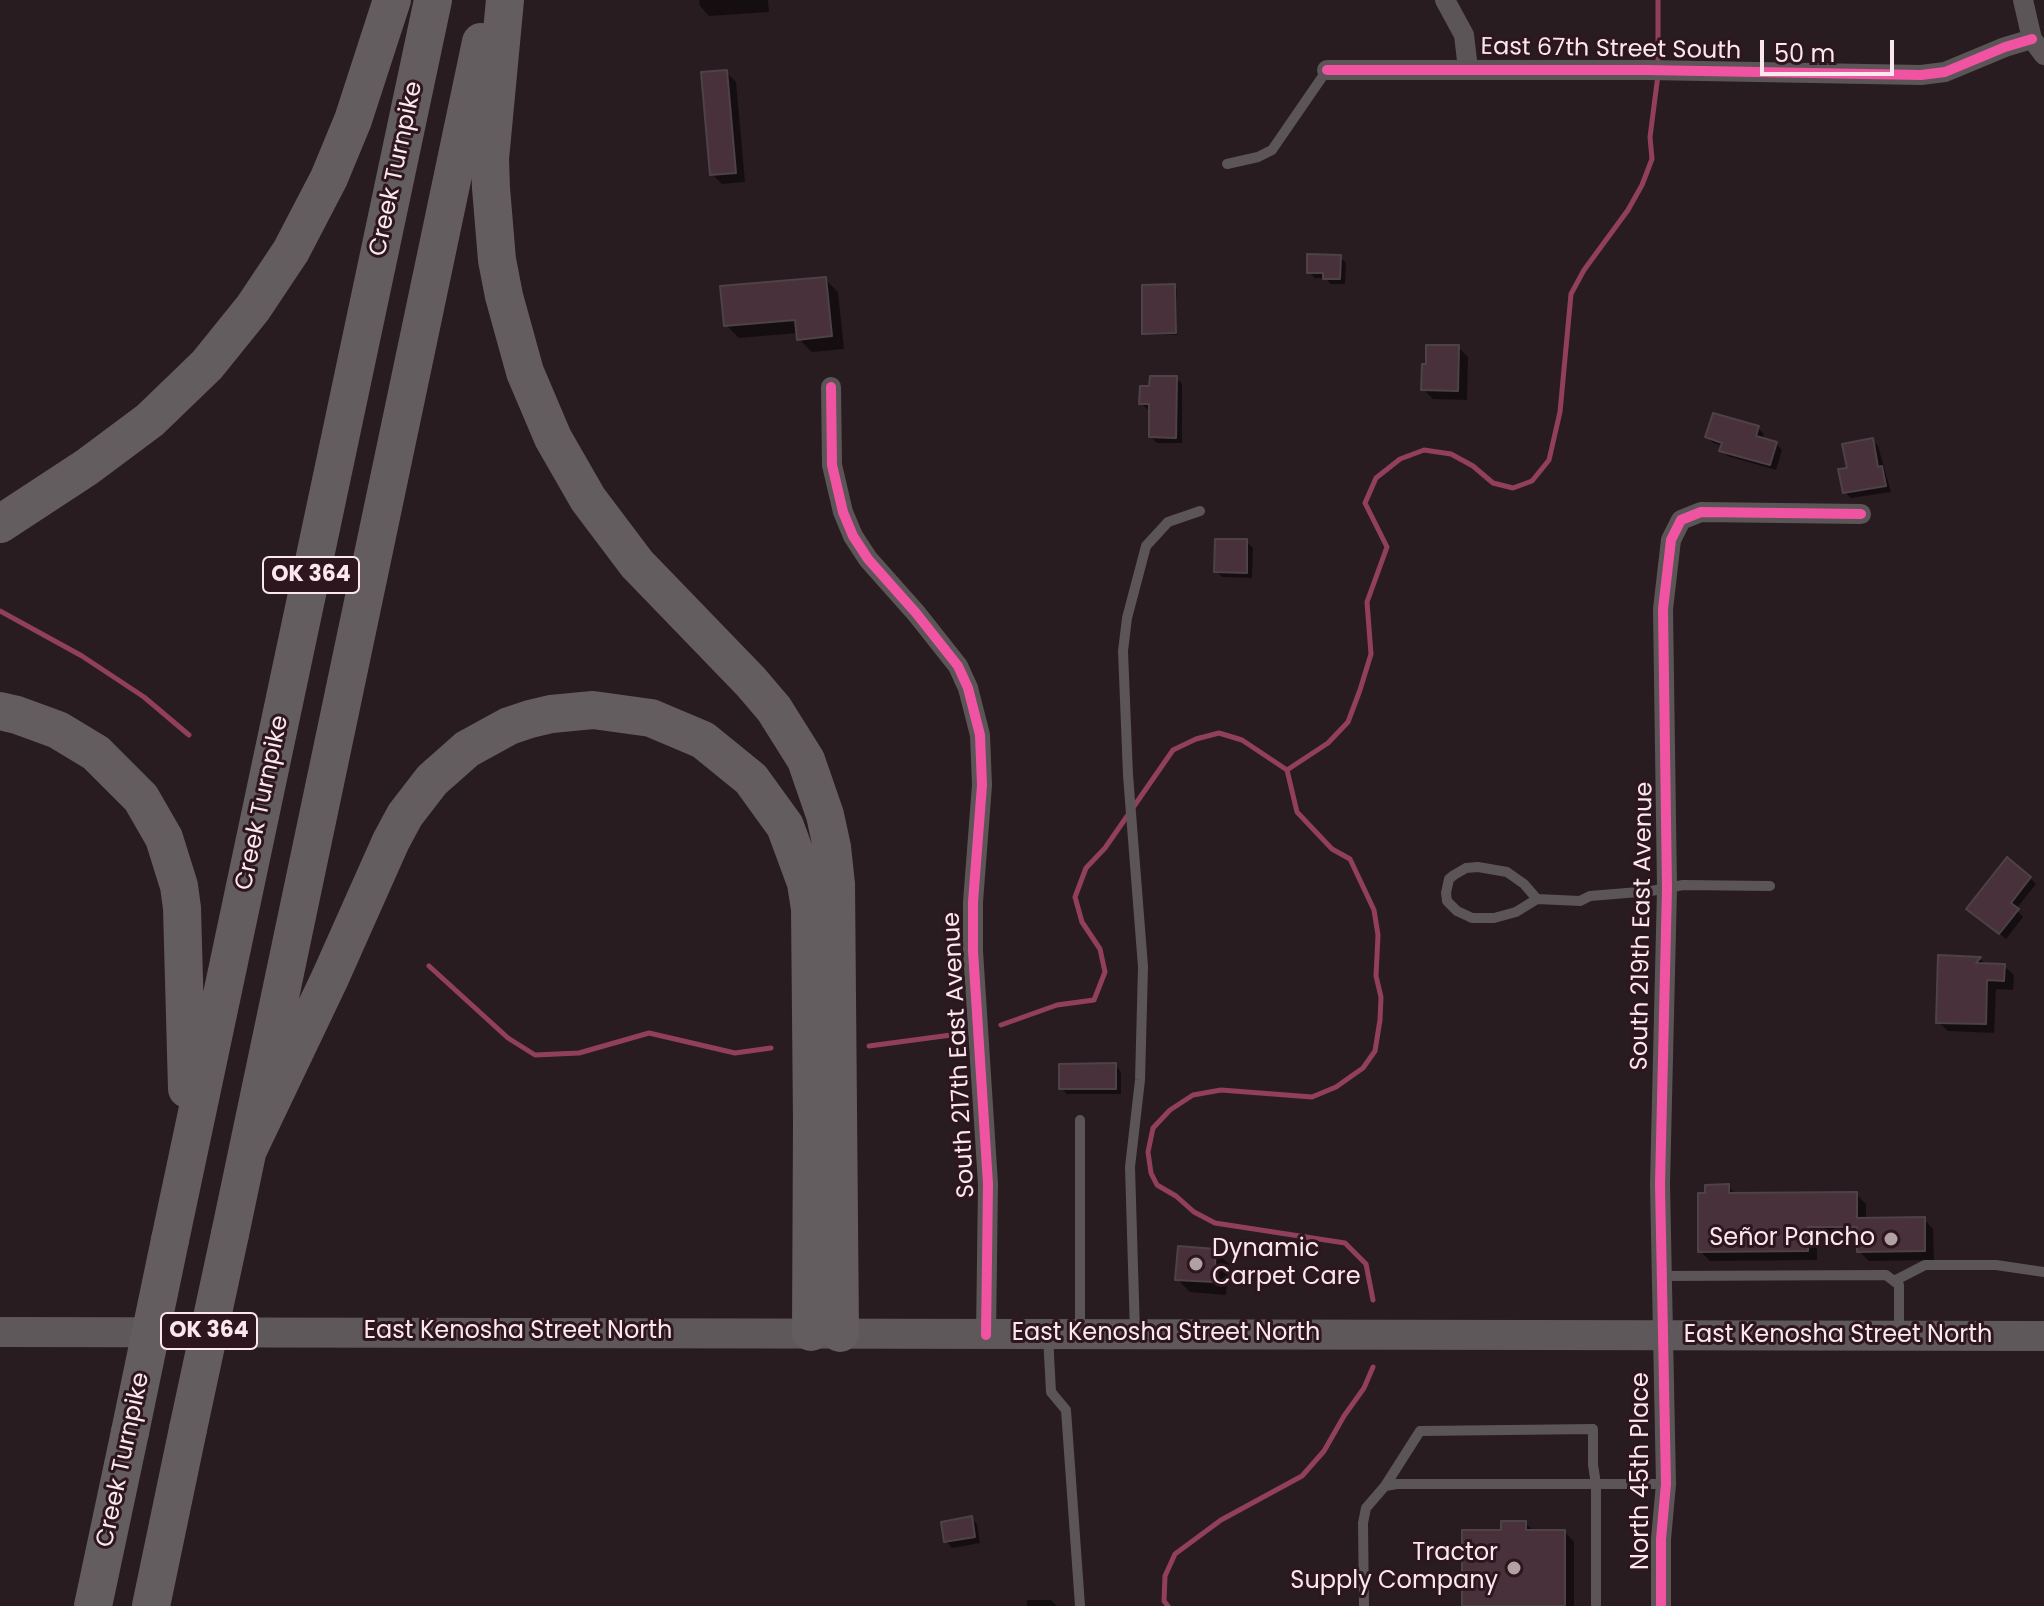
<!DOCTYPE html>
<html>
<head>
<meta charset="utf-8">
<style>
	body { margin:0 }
	#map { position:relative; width:2044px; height:1606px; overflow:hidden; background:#281c20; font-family:Poppins,sans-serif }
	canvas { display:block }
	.scale { position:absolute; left:1760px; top:40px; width:134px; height:36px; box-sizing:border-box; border:4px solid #fae8ed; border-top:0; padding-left:10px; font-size:24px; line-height:28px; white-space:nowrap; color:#fae8ed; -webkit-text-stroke:6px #2e161e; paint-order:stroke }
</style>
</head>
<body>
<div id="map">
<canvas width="2044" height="1606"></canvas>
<div class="scale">50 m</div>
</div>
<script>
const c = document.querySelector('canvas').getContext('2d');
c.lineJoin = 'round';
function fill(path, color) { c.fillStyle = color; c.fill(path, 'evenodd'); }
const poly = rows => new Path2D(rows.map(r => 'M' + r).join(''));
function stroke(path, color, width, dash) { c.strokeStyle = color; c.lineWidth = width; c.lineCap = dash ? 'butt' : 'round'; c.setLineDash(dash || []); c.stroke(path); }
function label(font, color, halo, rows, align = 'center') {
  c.font = font + ' Poppins,sans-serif'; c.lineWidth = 6; c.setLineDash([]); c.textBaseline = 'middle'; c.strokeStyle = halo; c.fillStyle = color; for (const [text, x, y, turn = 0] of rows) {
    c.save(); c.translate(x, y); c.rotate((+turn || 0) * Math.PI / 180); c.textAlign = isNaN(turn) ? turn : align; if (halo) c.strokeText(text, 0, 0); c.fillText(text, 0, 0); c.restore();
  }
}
fill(poly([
	[699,0,768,0,769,12,709,16,700,6],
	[726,72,736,82,745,182,722,184,712,174],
	[1340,257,1346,263,1345,284,1331,284,1325,278,1315,278,1309,272],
	[825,279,838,292,844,349,812,352,799,339,798,333,739,338,726,325],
	[1174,286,1177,289,1177,335,1147,335,1144,333],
	[1458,347,1468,357,1467,400,1433,399,1423,389],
	[1176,378,1182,384,1182,443,1157,443,1151,437,1151,409,1147,409,1141,403],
	[1758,428,1764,434,1762,440,1776,444,1782,450,1776,470,1727,456,1721,450,1723,446,1713,443,1707,437],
	[1872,440,1878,446,1891,492,1851,498,1845,492,1849,469],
	[1246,541,1253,548,1252,578,1222,577,1216,571],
	[2030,878,2036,884,2016,909,2023,917,2006,939,1975,914],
	[1940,957,1980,959,1987,965,2004,966,2014,975,2013,990,1996,989,1994,1033,1948,1031,1938,1022],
	[1115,1065,1121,1072,1121,1094,1067,1094,1061,1088],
	[1728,1186,1736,1195,1856,1194,1866,1204,1866,1220,1924,1219,1933,1229,1934,1260,1869,1261,1859,1251,1859,1236,1817,1236,1817,1260,1710,1261,1700,1251],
	[1215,1251,1229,1264,1226,1295,1190,1292,1177,1279],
	[971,1518,977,1524,980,1543,952,1548,946,1541],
	[1525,1523,1535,1532,1565,1532,1574,1542,1574,1606,1464,1606,1503,1532],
	[1027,1600,1051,1600,1057,1606,1027,1606]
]), '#0007');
stroke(poly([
	[1658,0,1658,65],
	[0,611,82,656,144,697,189,735],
	[1287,770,1328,743,1348,722,1360,690,1371,654,1367,602,1387,547,1365,503,1376,478,1400,459,1424,450,1451,454,1473,466,1493,483,1513,488,1532,481,1549,460,1560,412,1571,294,1584,270,1628,210,1642,185,1652,159,1650,137,1658,75],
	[429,966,508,1038,535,1055,579,1053,649,1033,735,1053,771,1048],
	[1001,1025,1057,1005,1094,1000,1105,972,1100,949,1082,922,1075,897,1086,868,1105,848,1173,750,1196,739,1219,733,1242,740,1287,770,1297,812,1332,849,1350,859,1374,910,1378,935,1376,976,1381,997,1380,1020,1375,1051,1363,1068,1336,1087,1312,1097,1221,1090,1193,1095,1170,1110,1153,1128,1148,1152,1151,1173,1157,1185,1176,1196,1194,1212,1215,1223,1345,1243,1366,1264,1373,1300],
	[869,1046,951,1035],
	[1168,1606,1164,1601,1165,1576,1175,1554,1221,1520,1302,1476,1324,1451,1344,1416,1364,1388,1373,1367]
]), '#923f5e', 5);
const building = poly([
	[727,70,736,173,710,175,701,72,727,70],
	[1307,254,1341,255,1340,279,1323,279,1323,273,1307,273,1307,254],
	[826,277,832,336,797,340,795,320,724,326,720,286,826,277],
	[1175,284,1176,333,1142,334,1142,285,1175,284],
	[1426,345,1459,345,1458,391,1421,390,1422,364,1426,364,1426,345],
	[1150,376,1177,376,1176,438,1149,437,1149,404,1139,404,1140,386,1149,386,1150,376],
	[1713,413,1759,426,1756,436,1777,442,1770,465,1719,451,1722,443,1705,437,1713,413],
	[1873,438,1878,467,1882,466,1886,486,1843,493,1838,469,1847,468,1842,444,1873,438],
	[1215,539,1247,539,1247,573,1214,572,1215,539],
	[2007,857,2031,877,2011,903,2019,909,1999,934,1966,909,2007,857],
	[1938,955,1981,957,1976,963,2005,964,2004,981,1987,980,1986,1024,1936,1023,1938,955],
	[1116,1063,1116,1089,1059,1089,1059,1064,1116,1063],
	[1729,1184,1729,1193,1857,1192,1857,1218,1925,1217,1925,1251,1857,1252,1857,1227,1808,1227,1808,1251,1698,1252,1698,1193,1705,1193,1705,1185,1729,1184],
	[1178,1246,1216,1249,1214,1282,1175,1280,1178,1246],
	[972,1516,975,1537,944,1542,941,1522,972,1516],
	[1501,1521,1526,1521,1526,1530,1565,1530,1565,1606,1462,1606,1462,1530,1501,1530,1501,1521]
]);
fill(building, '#48313b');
stroke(building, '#4d4245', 2);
stroke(poly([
	[1227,164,1258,157,1272,150,1327,70],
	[1537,899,1516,912,1494,918,1472,918,1457,911,1447,901,1446,893,1449,879,1454,875,1466,868,1478,867,1507,872,1524,884,1537,899,1580,901,1590,896,1651,891,1683,885,1770,886],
	[1080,1120,1080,1332],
	[1663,1276,1886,1275,1899,1285,1899,1332],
	[1894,1281,1925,1265,1996,1265,2044,1272],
	[1135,1333,1130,1167,1140,1080,1143,967,1128,775,1123,651,1127,618,1146,546,1168,522,1200,511],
	[1048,1336,1051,1392,1066,1410,1080,1606],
	[1385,1486,1420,1431,1593,1429,1593,1465,1596,1484,1596,1606],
	[1364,1606,1363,1523,1366,1508,1385,1486,1397,1484,1666,1484]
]), '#5b5557', 10);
stroke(poly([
	[1445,0,1464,35,1468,69],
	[2023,0,2032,39,2044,55],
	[1327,70,1648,70,1921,75,1945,72,2005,47,2032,39],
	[831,387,832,465,843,512,853,536,868,559,916,613,958,666,968,688,980,735,982,785,973,902,973,951,988,1184,986,1335],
	[1661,1606,1661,1539,1666,1484,1660,1184,1667,888,1663,609,1671,540,1681,520,1701,512,1861,514]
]), '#5b5557', 20);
stroke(poly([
	[0,1332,2044,1336]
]), '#5f585b', 30);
stroke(poly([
	[505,0,490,159,491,188,497,260,504,296,525,372,553,438,588,499,637,564,751,682,774,709,806,760,825,815,832,847,836,884,840,1333],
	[0,524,87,467,150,420,207,365,253,308,291,251,329,178,353,120,392,0],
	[0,711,17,715,58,730,96,753,141,798,164,838,179,886,182,908,187,1089],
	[248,1150,330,978,391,841,405,815,432,780,467,749,509,726,530,719,551,714,593,710,651,718,703,740,751,779,785,826,806,883,810,909,812,1122,811,1332],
	[230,1234,481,42],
	[170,1240,433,0],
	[93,1606,130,1432],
	[151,1606,188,1429]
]), '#645d5f', 38);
stroke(poly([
	[188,1429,230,1234],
	[130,1432,170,1240]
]), '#645d5f', 38);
stroke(poly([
	[1327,70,1648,70,1921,75,1945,72,2005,47,2032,39],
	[831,387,832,465,843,512,853,536,868,559,916,613,958,666,968,688,980,735,982,785,973,902,973,951,988,1184,986,1335],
	[1661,1606,1661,1539,1666,1484,1660,1184,1667,888,1663,609,1671,540,1681,520,1701,512,1861,514]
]), '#f153a3', 10);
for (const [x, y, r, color] of [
	[1891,1239,8,"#b0a1a5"],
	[1196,1264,8,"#b0a1a5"],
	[1514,1568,8,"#b0a1a5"]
]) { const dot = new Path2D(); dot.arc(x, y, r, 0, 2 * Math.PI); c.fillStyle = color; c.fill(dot); stroke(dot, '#2e161e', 3); }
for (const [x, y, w] of [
	[311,575,96],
	[209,1331,96]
]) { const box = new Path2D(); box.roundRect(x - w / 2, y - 18, w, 36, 6); c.fillStyle = '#2e161e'; c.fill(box); stroke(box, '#fae8ed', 2); }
label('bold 22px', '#fae8ed', null, [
	["OK 364",311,575],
	["OK 364",209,1331]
]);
label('24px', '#fae8ed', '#2e161e', [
	["East 67th Street South",1611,50,1],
	["Creek Turnpike",397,169,-78],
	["Creek Turnpike",263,803,-78],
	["South 219th East Avenue",1643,926,-89],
	["South 217th East Avenue",960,1055,-93],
	["East Kenosha Street North",518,1332],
	["East Kenosha Street North",1166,1334],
	["East Kenosha Street North",1838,1336],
	["Creek Turnpike",124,1460,-78],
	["North 45th Place",1642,1471,-90]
]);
label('24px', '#fae8ed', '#2e161e', [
	["Señor Pancho",1875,1239],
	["Dynamic",1212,1250,"left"],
	["Carpet Care",1212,1278,"left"],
	["Tractor",1498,1554],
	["Supply Company",1498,1582]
], 'right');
</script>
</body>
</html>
